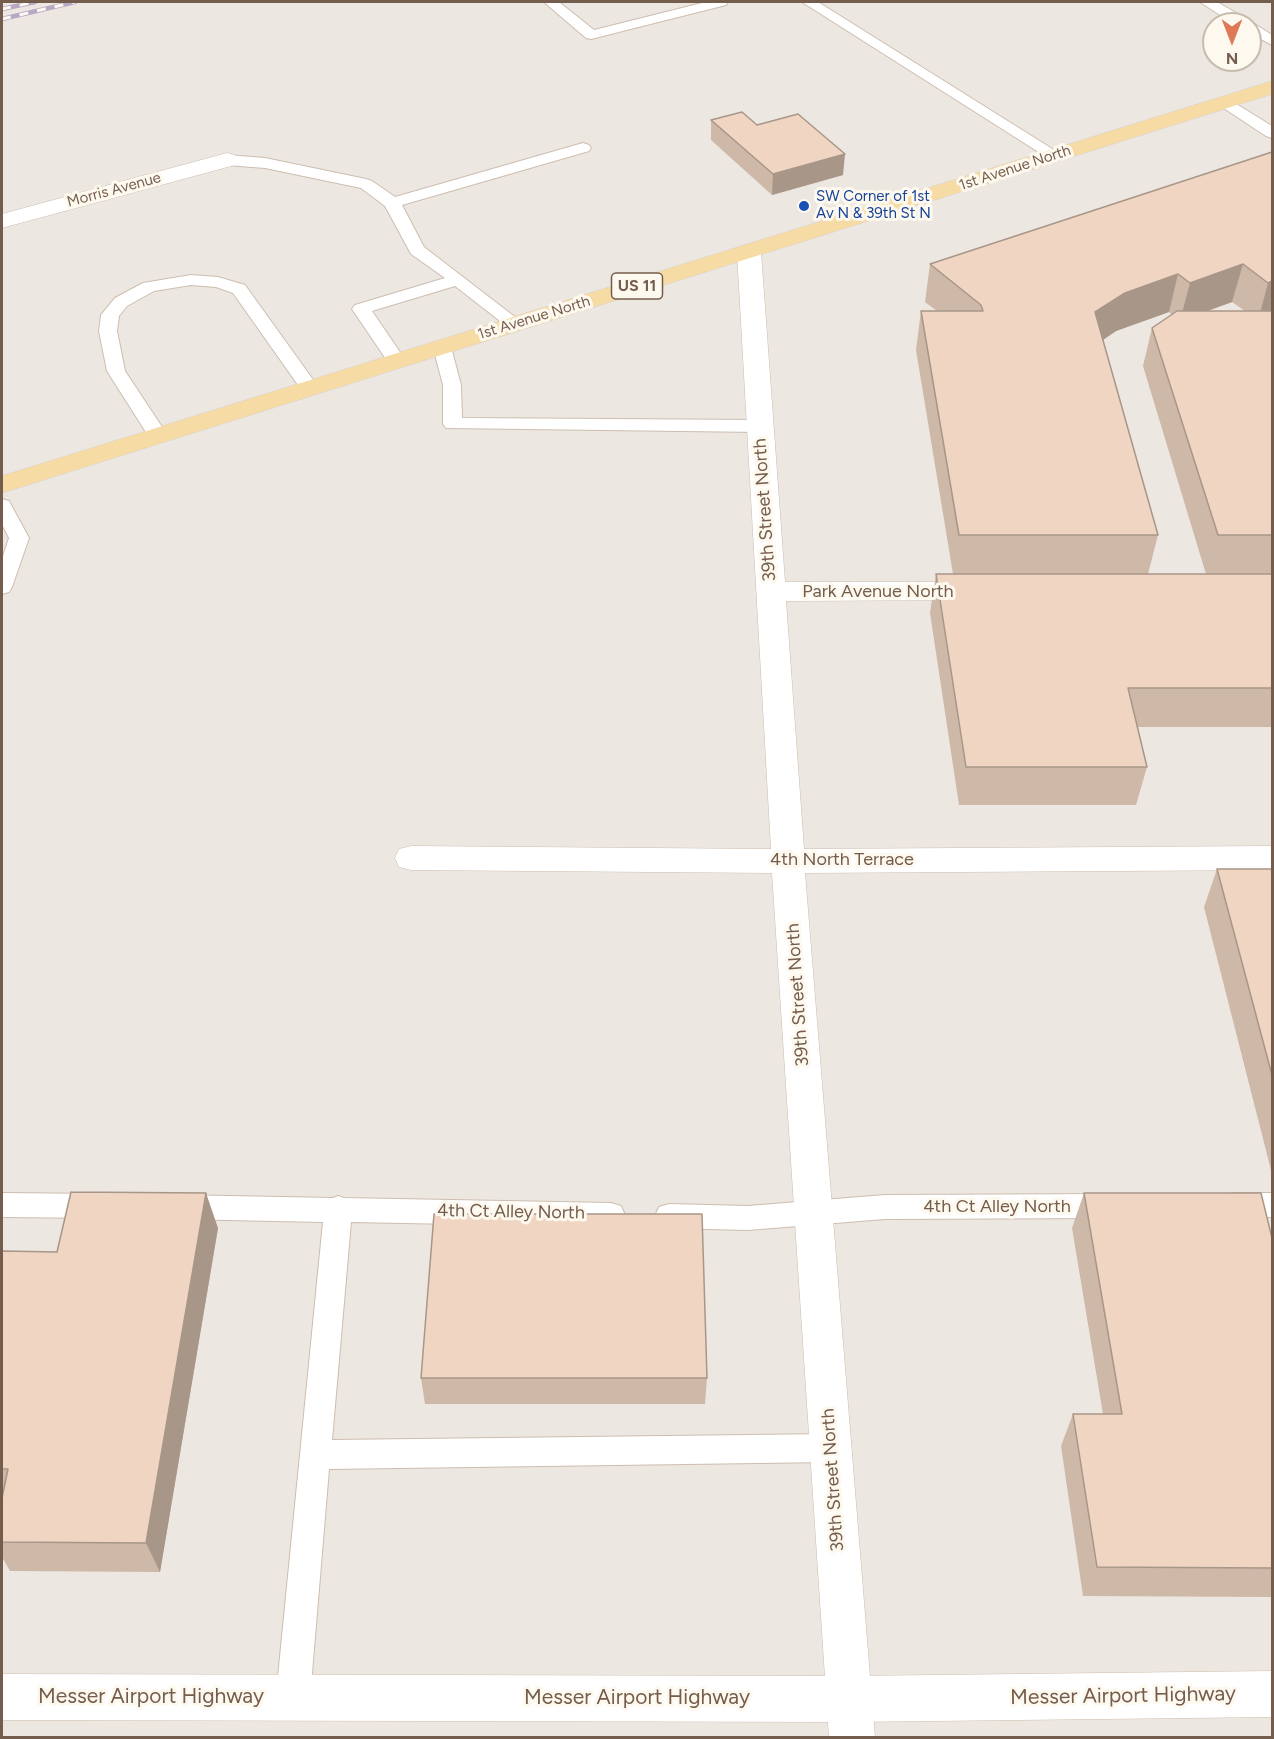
<!DOCTYPE html>
<html>
<head>
<meta charset="utf-8">
<style>
	body { margin:0 }
	#map { position:relative; width:1274px; height:1739px; overflow:hidden; background:#fbf5e9; font-family:Figtree,sans-serif }
	canvas { display:block }
	.frame { position:absolute; inset:0; border:3px solid #755d4d; pointer-events:none }
	.north { position:absolute; left:1202px; top:12px; width:60px; height:60px; box-sizing:border-box; background:#fef9ef; border:2px solid #c7bbae; border-radius:50%; rotate:180deg; font-size:16px; font-weight:700; line-height:24px; text-align:center; color:#755d4d }
	.north::after { content:''; display:block; margin:auto; width:21px; height:27px; background:#df7955; clip-path:polygon(50% 0,100% 100%,50% 72%,0 100%) }
</style>
</head>
<body>
<div id="map">
<canvas width="1274" height="1739"></canvas>
<div class="frame"></div>
<div class="north">N</div>
</div>
<script>
const c = document.querySelector('canvas').getContext('2d');
c.lineJoin = 'round';
function fill(path, color) { c.fillStyle = color; c.fill(path, 'evenodd'); }
const poly = rows => new Path2D(rows.map(r => 'M' + r).join(''));
function stroke(path, color, width, dash) { c.strokeStyle = color; c.lineWidth = width; c.lineCap = dash ? 'butt' : 'round'; c.setLineDash(dash || []); c.stroke(path); }
function label(font, color, halo, rows, align = 'center') {
  c.font = font + ' Figtree,sans-serif'; c.lineWidth = 6; c.setLineDash([]); c.textBaseline = 'middle'; c.strokeStyle = halo; c.fillStyle = color; for (const [text, x, y, turn = 0] of rows) {
    c.save(); c.translate(x, y); c.rotate((+turn || 0) * Math.PI / 180); c.textAlign = isNaN(turn) ? turn : align; if (halo) c.strokeText(text, 0, 0); c.fillText(text, 0, 0); c.restore();
  }
}
fill(poly([
	[2,2,1272,2,1272,1737,2,1737],
	[1214,24,1250,24,1250,60,1214,60]
]), '#ede7e2');
const service = poly([
	[544,2,559,2,594,30,706,2,728,2,726,5,591,39,586,38,544,2],
	[802,2,818,2,1062,155,1060,158,1048,158,802,2],
	[1200,2,1217,2,1250,21,1272,35,1272,45,1250,33,1250,24,1234,24,1200,2],
	[1225,97,1272,126,1272,138,1266,136,1219,105,1217,102,1225,97],
	[583,143,589,145,591,148,589,151,402,205,424,247,524,324,521,328,509,328,455,286,372,311,406,361,404,365,397,367,390,365,352,309,355,305,445,278,411,254,385,206,361,188,265,168,227,165,219,160,227,155,265,158,366,179,372,181,395,197,583,143],
	[191,275,218,277,245,285,319,388,317,392,303,392,233,293,216,287,191,285,154,291,127,306,119,316,117,331,125,371,168,436,165,440,151,440,107,371,99,331,101,315,115,298,143,283,191,275],
	[442,342,448,343,451,347,461,385,462,418,760,420,767,422,770,426,767,430,760,432,446,428,443,424,443,385,433,347,436,343,442,342],
	[2,499,9,501,29,538,12,587,9,592,2,594,2,559,9,538,2,524,2,499],
	[2,1193,101,1194,111,1197,115,1206,111,1215,101,1218,2,1217,2,1193],
	[1233,1193,1272,1193,1272,1217,1233,1217,1223,1214,1219,1205,1223,1196,1233,1193],
	[1111,1194,1121,1197,1125,1206,1121,1215,1111,1218,885,1219,748,1230,669,1228,659,1225,655,1216,659,1207,669,1204,748,1206,885,1195,1111,1194],
	[177,1195,333,1198,338,1196,344,1198,611,1203,621,1206,625,1215,621,1224,611,1227,351,1222,332,1440,830,1434,841,1438,845,1448,841,1458,830,1462,329,1469,310,1697,305,1709,293,1714,281,1709,276,1697,323,1222,177,1219,167,1216,163,1207,167,1198,177,1195]
]);
const minor = poly([
	[227,153,235,155,238,160,235,165,2,228,2,214,227,153],
	[749,245,757,247,761,252,785,582,977,582,987,584,991,591,987,598,977,600,786,601,804,849,1272,846,1272,870,805,873,875,1738,829,1738,772,873,411,870,399,867,395,858,399,849,411,846,771,849,737,252,741,247,749,245]
]);
const secondary = poly([
	[1272,1671,1272,1717,849,1722,2,1720,2,1674,849,1676,1272,1671]
]);
const primary = poly([
	[1272,81,1272,94,2,493,2,476,1272,81]
]);
stroke(service, '#cdbdaf', 2);
stroke(minor, '#cdbdaf', 1);
stroke(secondary, '#d0beac', 1);
stroke(primary, '#d8d2cd', 1);
fill(service, '#fff');
fill(minor, '#fff');
fill(secondary, '#fff');
fill(primary, '#f6dba5');
const rail = poly([
	[2,9,35,2],
	[2,19,75,2]
]);
stroke(rail, '#b8a7c5', 4.5);
stroke(rail, '#fef9ef', 3, [9]);
fill(poly([
	[711,120,757,125,843,175,772,195,711,140],
	[1272,152,1272,574,1206,574,1143,366,1152,328,1172,315,1169,312,1116,331,1103,340,1158,535,1148,574,953,574,916,350,921,311,937,311,925,302,930,264],
	[1232,302,1245,311,1207,311],
	[936,574,1272,574,1272,727,1137,727,1147,767,1136,805,959,805,930,613],
	[1217,869,1272,869,1272,1174,1204,907],
	[1084,1193,1272,1238,1272,1597,1083,1596,1061,1446,1073,1414,1103,1414,1072,1228],
	[218,1228,160,1572,10,1571,2,1557,2,1251,57,1252],
	[421,1378,707,1378,705,1404,425,1404]
]), '#ceb8a7');
fill(poly([
	[845,154,843,175,772,195,773,174],
	[1243,264,1232,302,1180,321,1190,283],
	[1178,274,1169,312,1116,331,1088,350,1095,312,1125,293],
	[1272,281,1272,316,1258,321,1268,283],
	[206,1193,218,1228,160,1572,146,1543]
]), '#a89688');
const building = poly([
	[742,112,757,125,798,114,845,154,773,174,711,120,742,112],
	[1272,152,1272,281,1268,283,1243,264,1190,283,1178,274,1125,293,1095,312,1158,535,959,535,921,311,983,311,981,305,930,264,1272,152],
	[1177,311,1272,311,1272,535,1218,535,1152,328,1177,311],
	[936,574,1272,574,1272,688,1128,688,1147,767,966,767,936,574],
	[1217,869,1272,869,1272,1075,1217,869],
	[71,1192,206,1193,146,1543,2,1542,2,1498,8,1469,2,1469,2,1251,57,1252,71,1192],
	[1084,1193,1261,1193,1272,1238,1272,1568,1097,1567,1073,1414,1122,1414,1084,1193],
	[434,1214,702,1214,707,1378,421,1378,434,1214]
]);
fill(building, '#f0d6c2');
stroke(building, '#a89688', 1.5);
for (const [x, y, r, color] of [
	[804,206,6,"#1a4fb4"]
]) { const dot = new Path2D(); dot.arc(x, y, r, 0, 2 * Math.PI); c.fillStyle = color; c.fill(dot); stroke(dot, '#fef9ef', 2); }
label('15px', '#755d4d', '#fef9ef', [
	["1st Avenue North",1015,168,-18],
	["Morris Avenue",114,190,-15],
	["1st Avenue North",534,318,-17]
]);
label('15px', '#164399', '#fef9ef', [
	["SW Corner of 1st",816,197],
	["Av N & 39th St N",816,214]
], 'left');
for (const [x, y, w] of [
	[637,286,51]
]) { const box = new Path2D(); box.roundRect(x - w / 2, y - 13, w, 26, 4.5); c.fillStyle = '#fef9ef'; c.fill(box); stroke(box, '#755d4d', 1.5); }
label('bold 16px', '#755d4d', null, [
	["US 11",637,286]
]);
label('18px', '#755d4d', '#fef9ef', [
	["39th Street North",765,510,-94],
	["Park Avenue North",878,592],
	["4th North Terrace",842,860],
	["39th Street North",798,995,-94],
	["4th Ct Alley North",997,1207],
	["4th Ct Alley North",511,1212,1],
	["39th Street North",833,1480,-94]
]);
label('21px', '#755d4d', '#fef9ef', [
	["Messer Airport Highway",1123,1696,-1],
	["Messer Airport Highway",151,1697],
	["Messer Airport Highway",637,1698]
]);
</script>
</body>
</html>
